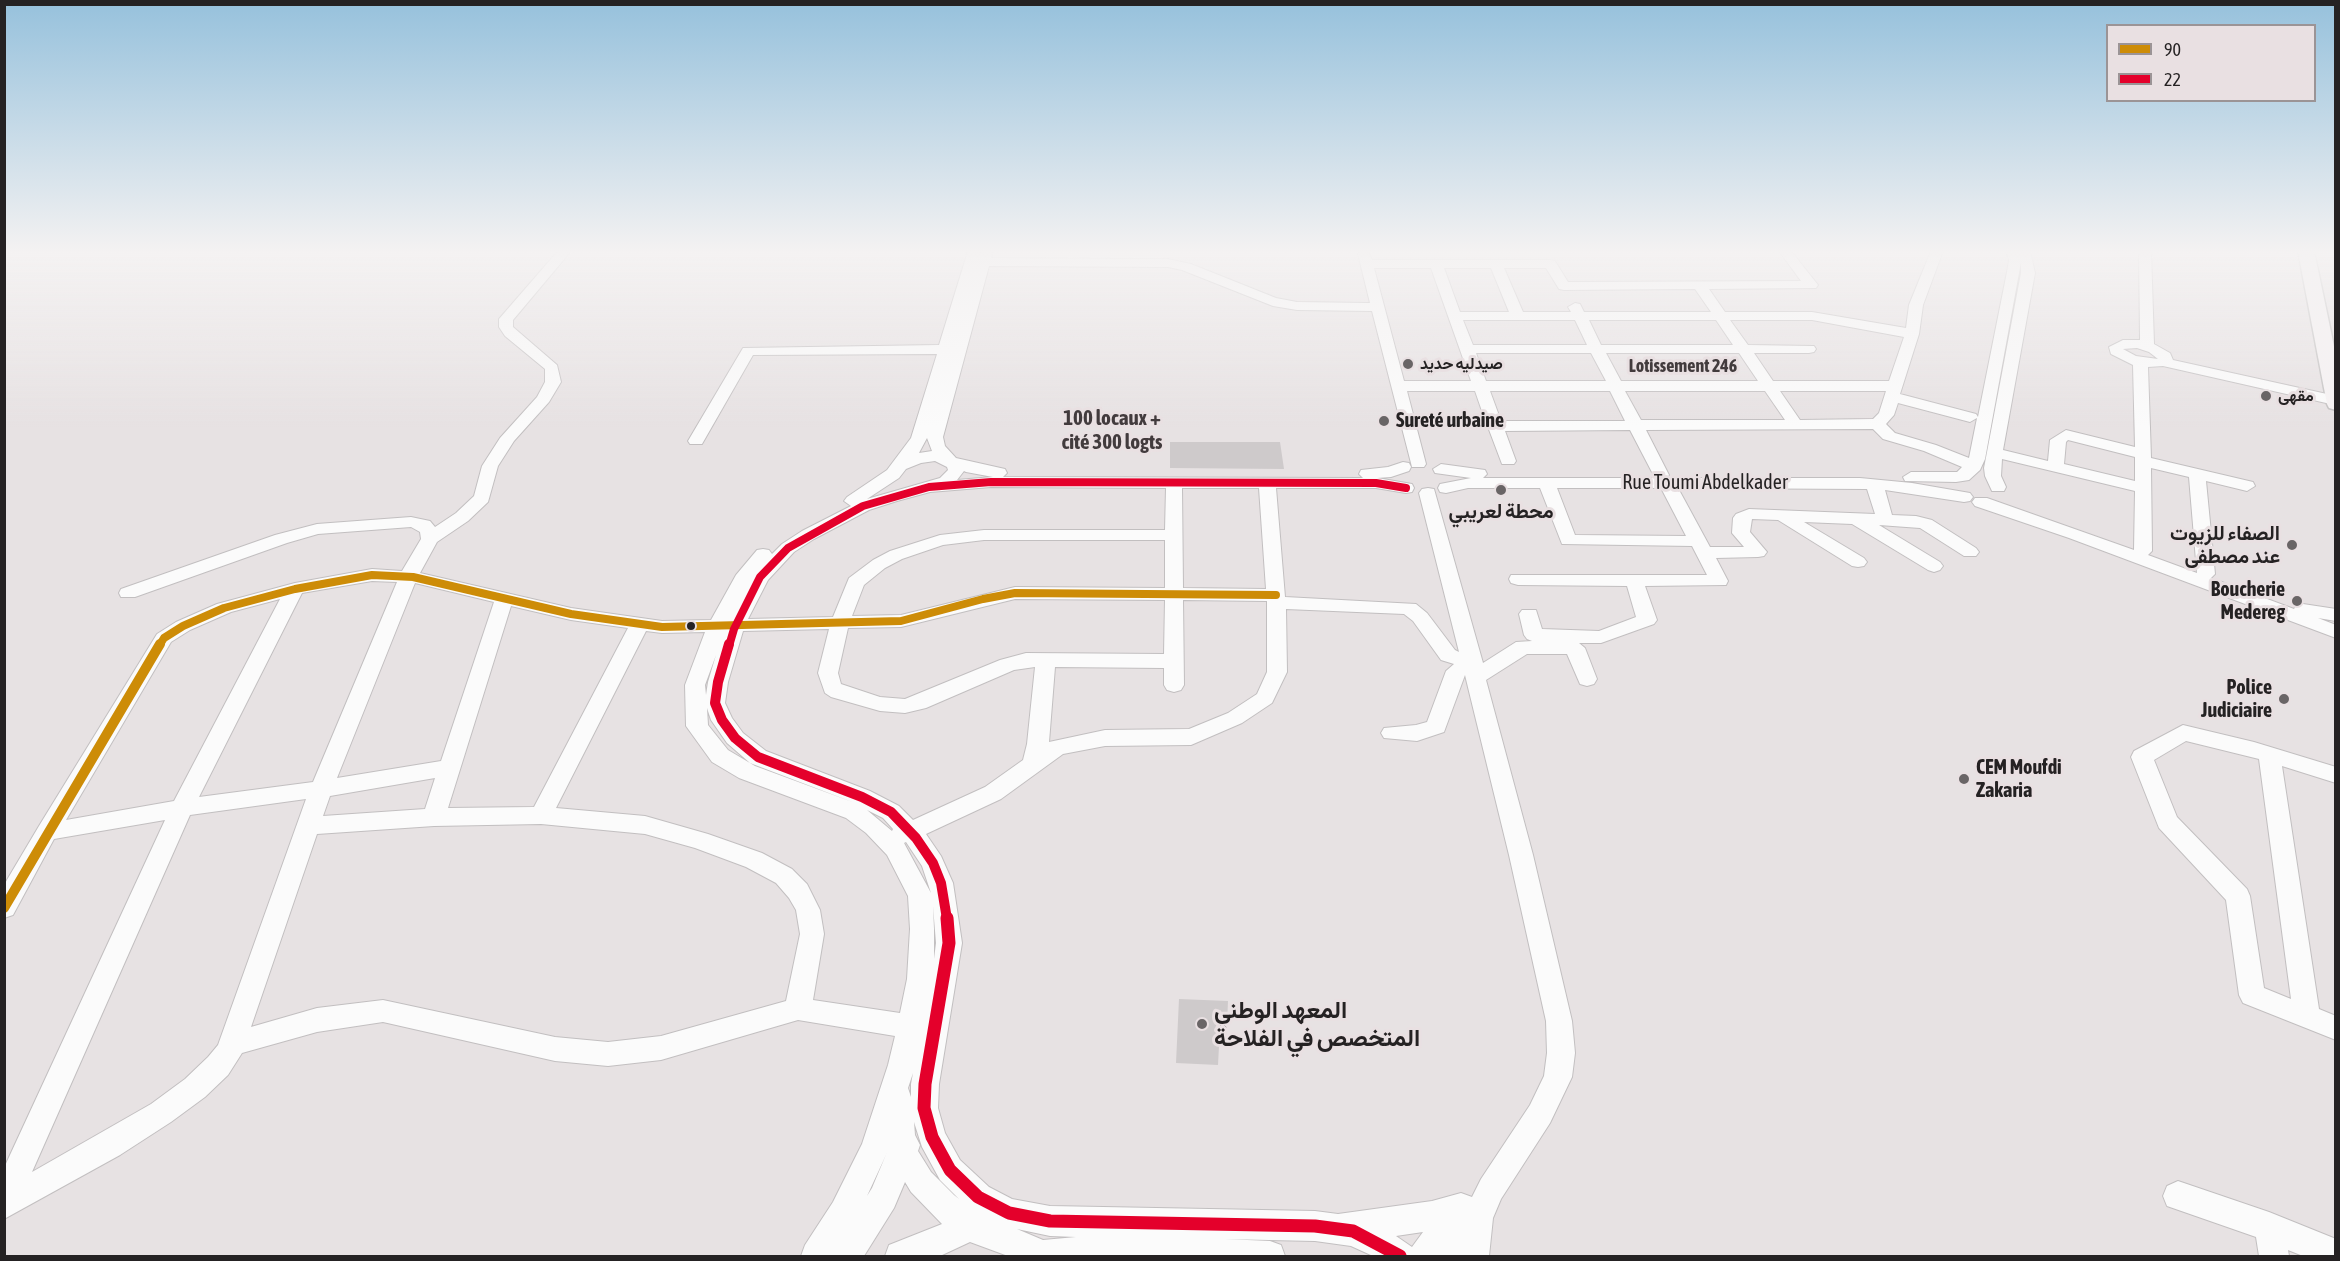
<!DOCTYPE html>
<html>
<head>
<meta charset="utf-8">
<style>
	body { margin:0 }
	#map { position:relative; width:2340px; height:1261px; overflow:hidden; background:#e7e2e3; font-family:"Asap Condensed",sans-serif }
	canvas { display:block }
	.frame { position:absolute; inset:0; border:6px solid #252223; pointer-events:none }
	.legend { position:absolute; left:2106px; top:24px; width:210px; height:78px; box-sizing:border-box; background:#e9e0e2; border:2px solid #9b9496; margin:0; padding:8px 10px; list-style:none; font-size:18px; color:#252223 }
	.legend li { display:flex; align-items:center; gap:12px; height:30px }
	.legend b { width:30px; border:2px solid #9b9496 }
</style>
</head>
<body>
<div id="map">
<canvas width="2340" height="1261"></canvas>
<div class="frame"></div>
<ul class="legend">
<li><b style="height:8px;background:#cd8c07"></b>90</li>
<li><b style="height:8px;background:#e4002b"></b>22</li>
</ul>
</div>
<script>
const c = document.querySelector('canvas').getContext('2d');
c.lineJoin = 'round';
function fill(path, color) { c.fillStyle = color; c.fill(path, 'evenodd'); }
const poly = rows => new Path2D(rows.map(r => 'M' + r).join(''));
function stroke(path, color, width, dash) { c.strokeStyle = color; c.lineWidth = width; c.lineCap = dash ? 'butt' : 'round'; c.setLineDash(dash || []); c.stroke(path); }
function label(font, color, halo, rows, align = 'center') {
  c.font = font + ' "Asap Condensed",Vazirmatn,sans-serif'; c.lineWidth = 6; c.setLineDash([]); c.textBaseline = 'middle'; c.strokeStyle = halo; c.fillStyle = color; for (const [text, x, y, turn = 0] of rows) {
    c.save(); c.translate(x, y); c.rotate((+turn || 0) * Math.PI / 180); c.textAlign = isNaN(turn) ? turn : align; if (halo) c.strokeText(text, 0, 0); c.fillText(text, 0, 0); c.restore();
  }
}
fill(poly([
	[1170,442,1280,442,1284,469,1170,468],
	[1179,999,1228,1001,1226,1047,1219,1046,1218,1065,1176,1063]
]), '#cecacb');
const minor = poly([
	[558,251,571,251,513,320,513,327,557,365,561,382,549,402,514,441,498,466,488,502,468,521,437,542,420,573,571,608,662,621,711,620,736,575,757,550,763,549,769,550,772,554,782,544,802,531,851,506,844,501,847,497,887,470,911,438,937,354,753,355,702,444,690,444,688,441,743,348,939,345,968,251,980,251,978,258,981,251,993,251,991,258,1168,259,1191,264,1276,298,1297,302,1370,303,1358,254,1361,251,1368,251,1372,260,1550,260,1555,261,1568,282,1801,281,1779,251,1791,251,1818,285,1816,288,1709,289,1725,312,1812,312,1906,328,1909,305,1931,251,1943,251,1923,305,1919,334,1900,394,1976,414,1978,417,2007,272,2009,260,2006,251,2030,251,2035,273,2003,450,2048,461,2050,440,2066,430,2135,447,2133,365,2111,354,2109,347,2123,340,2140,340,2139,251,2151,251,2154,344,2170,353,2173,360,2336,396,2335,405,2163,366,2148,367,2151,458,2253,482,2255,486,2247,491,2206,481,2215,574,2211,578,2294,609,2296,606,2303,604,2336,609,2336,621,2318,618,2336,625,2336,638,2069,538,1975,506,1972,502,1975,498,1987,498,2134,550,2135,491,2002,459,2001,476,2006,487,2004,491,1992,491,1985,476,1984,468,2021,273,2021,262,1985,459,1980,470,1969,480,1956,482,1905,481,1903,477,1911,472,1957,472,1962,467,1924,451,1883,439,1873,429,1646,430,1669,475,1667,478,1860,478,1912,483,1970,493,1973,497,1970,501,1964,502,1885,490,1892,515,1916,516,1932,520,1976,548,1979,552,1976,556,1964,556,1920,528,1879,525,1940,562,1943,566,1940,570,1934,572,1928,570,1852,524,1804,522,1864,558,1867,562,1864,566,1858,567,1852,566,1778,520,1752,519,1750,532,1767,552,1764,556,1758,557,1716,558,1728,581,1726,585,1645,586,1657,620,1654,624,1601,643,1579,643,1585,648,1597,679,1594,684,1587,686,1580,684,1567,654,1527,654,1486,680,1533,855,1572,1021,1575,1053,1572,1077,1550,1123,1501,1199,1493,1218,1489,1256,1373,1256,1351,1246,1315,1241,1224,1239,1270,1241,1281,1245,1285,1256,1008,1256,970,1242,940,1256,885,1256,889,1245,942,1224,911,1192,905,1182,894,1208,864,1256,801,1256,805,1245,833,1202,862,1144,888,1065,895,1036,798,1020,661,1060,608,1066,555,1061,383,1022,317,1032,242,1053,228,1075,205,1097,171,1122,120,1155,4,1219,4,1168,165,820,54,839,13,915,4,918,4,885,39,826,157,634,176,622,217,604,295,583,372,569,402,571,421,539,420,532,411,527,318,534,287,543,135,597,121,597,119,593,121,589,275,535,317,524,411,517,430,521,435,527,456,513,474,496,482,466,500,438,537,397,545,382,545,369,505,336,499,327,499,319,558,251],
	[989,266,1168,267,1182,270,1273,306,1297,310,1372,311,1412,467,1424,467,1426,464,1407,391,1475,391,1484,417,1449,417,1441,422,1449,427,1488,427,1502,464,1514,464,1516,461,1505,431,1630,430,1655,478,1483,478,1487,474,1485,470,1441,464,1433,469,1435,473,1471,478,1440,484,1438,488,1440,492,1446,493,1468,488,1540,488,1562,544,1692,546,1707,575,1511,575,1509,579,1511,583,1518,585,1627,586,1636,617,1599,631,1542,629,1536,610,1522,610,1519,614,1524,635,1527,639,1532,641,1516,642,1483,663,1434,489,1428,488,1422,489,1419,493,1459,652,1455,650,1427,613,1416,604,1285,597,1276,488,1376,488,1406,493,1412,492,1414,488,1412,484,1377,478,1391,477,1409,471,1411,467,1409,463,1403,462,1388,467,1361,470,1359,474,1363,478,1003,477,1007,473,1005,469,956,458,945,446,943,437,989,266],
	[1374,268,1431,268,1471,381,1404,381,1374,268],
	[1444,268,1491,268,1509,312,1460,312,1444,268],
	[1504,268,1546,268,1559,289,1564,290,1695,289,1711,312,1584,312,1580,304,1575,303,1568,307,1571,312,1523,312,1504,268],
	[1463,320,1575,320,1587,345,1473,345,1463,320],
	[1589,320,1716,320,1733,345,1601,345,1589,320],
	[1730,320,1812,320,1904,337,1889,381,1773,381,1754,353,1809,353,1814,352,1816,349,1814,346,1748,345,1730,320],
	[2137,348,2149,352,2158,359,2136,356,2123,349,2137,348],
	[1476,353,1591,353,1606,381,1486,381,1476,353],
	[1606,353,1739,353,1758,381,1621,381,1606,353],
	[1490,391,1610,391,1625,421,1501,421,1490,391],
	[1625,391,1765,391,1785,420,1641,420,1625,391],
	[1780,391,1886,391,1879,413,1873,419,1800,420,1780,391],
	[1898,403,1970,422,1977,418,1969,458,1936,445,1895,433,1886,424,1894,415,1898,403],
	[927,438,932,451,919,453,920,451,927,438],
	[2068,440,2135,457,2135,481,2064,464,2066,442,2068,440],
	[935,461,947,467,948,470,940,478,867,499,899,478,906,469,921,463,935,461],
	[2151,468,2189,477,2197,573,2148,555,2152,551,2151,468],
	[964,471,966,472,993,477,957,480,964,471],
	[991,487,1166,488,1165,530,984,530,940,535,890,551,873,560,849,578,833,617,748,619,768,580,794,552,814,539,869,510,897,501,930,492,991,487],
	[1182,488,1259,488,1266,589,1183,588,1182,488],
	[1557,488,1661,488,1686,536,1575,535,1557,488],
	[1678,488,1867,489,1875,514,1749,509,1736,514,1733,518,1732,533,1744,547,1710,547,1678,488],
	[984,540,1165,540,1165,588,1015,587,901,615,852,616,864,585,885,568,902,559,943,545,984,540],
	[372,581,397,582,313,782,199,797,302,593,372,581],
	[415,583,494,602,441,761,337,778,415,583],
	[280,599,174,801,66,820,171,642,190,630,231,612,280,599],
	[1015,599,1165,600,1164,654,1026,653,1000,660,905,699,880,697,841,684,838,673,848,628,901,627,1015,599],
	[1183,600,1267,601,1267,672,1257,694,1228,713,1189,729,1105,730,1049,742,1055,667,1164,668,1164,685,1167,690,1174,692,1181,690,1184,685,1183,600],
	[511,606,571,620,628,628,534,807,448,808,511,606],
	[1286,609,1404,614,1413,621,1441,660,1454,664,1446,671,1427,722,1416,725,1384,728,1381,733,1384,738,1417,741,1444,732,1465,675,1509,855,1546,1021,1547,1053,1544,1076,1530,1105,1481,1179,1472,1197,1461,1193,1432,1201,1338,1214,1315,1211,1050,1206,1012,1199,989,1187,960,1160,945,1133,938,1108,939,1084,962,943,953,883,941,856,926,834,1001,799,1063,754,1105,746,1191,745,1242,723,1272,703,1287,672,1286,609],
	[829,629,818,673,825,693,831,697,880,711,905,713,926,708,1014,670,1035,667,1027,744,1023,760,985,787,913,820,899,806,870,791,766,751,743,733,732,718,725,703,728,682,743,631,829,629],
	[646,631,662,633,705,632,685,685,686,726,712,762,739,778,846,818,866,833,887,855,908,896,910,929,907,979,900,1013,813,1000,824,934,820,910,807,884,792,869,762,853,708,834,645,816,556,808,646,631],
	[716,655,708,682,706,695,705,685,716,655],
	[707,708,711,720,727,743,750,763,855,803,755,766,728,750,708,725,707,708],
	[435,778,425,809,323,816,330,796,435,778],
	[306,799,218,1045,208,1057,185,1079,151,1104,32,1172,190,815,306,799],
	[867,810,883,818,893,829,892,831,867,810],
	[541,824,645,834,695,848,746,867,776,883,789,898,796,910,800,934,786,1001,661,1036,608,1042,555,1037,383,1000,317,1008,251,1027,317,834,434,826,541,824],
	[906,842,922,866,931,893,904,843,906,842],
	[933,906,936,943,934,959,934,929,933,906],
	[913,1073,911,1084,911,1097,908,1088,913,1073],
	[914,1122,922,1147,940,1180,959,1199,954,1195,931,1172,918,1151,920,1145,915,1135,914,1122],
	[888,1150,872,1188,867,1196,885,1157,888,1150],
	[1017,1229,1050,1236,1076,1237,1043,1240,1017,1229],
	[1423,1232,1412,1247,1396,1236,1423,1232],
	[2183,725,2254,742,2336,767,2336,783,2282,766,2319,1009,2336,1016,2336,1040,2243,1003,2239,995,2226,900,2159,828,2131,757,2134,751,2183,725],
	[2186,741,2259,759,2291,999,2264,988,2250,896,2247,889,2177,817,2154,760,2186,741],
	[2178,1181,2269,1212,2336,1239,2336,1256,2303,1256,2288,1250,2289,1256,2259,1256,2256,1237,2167,1206,2163,1196,2167,1186,2178,1181]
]);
const major = poly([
	[2298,251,2314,251,2336,356,2336,410,2329,408,2327,404,2298,251]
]);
stroke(minor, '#c2bfc0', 2);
stroke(major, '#c2c0c0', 3);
fill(minor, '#fbfbfb');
fill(major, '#f6f2f3');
stroke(poly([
	[159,646,164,638,183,626,224,608,295,589,372,575,413,577,571,614,662,627,901,621,983,599,1015,593,1276,595]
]), '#cd8c07', 8);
stroke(poly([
	[4,908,160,644]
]), '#cd8c07', 10);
stroke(poly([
	[729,646,734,629,760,577,788,548,863,506,929,487,991,482,1376,483,1406,488]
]), '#e4002b', 8);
stroke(poly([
	[729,644,718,682,715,703,722,720,735,738,758,757,862,797,891,812,916,838,933,863,941,883,947,919]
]), '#e4002b', 10);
stroke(poly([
	[947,918,949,943,925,1084,924,1108,932,1137,950,1170,978,1197,1009,1213,1050,1221,1315,1226,1353,1231,1400,1256]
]), '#e4002b', 13);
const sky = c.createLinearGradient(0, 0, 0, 427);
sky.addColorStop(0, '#96c1dc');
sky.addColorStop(0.59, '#f4f2f2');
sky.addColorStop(1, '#f4f2f200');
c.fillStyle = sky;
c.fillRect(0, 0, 2340, 427);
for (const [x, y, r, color] of [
	[1408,364,6,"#696566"],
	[2266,396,6,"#696566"],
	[1384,421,6,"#696566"],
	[1501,490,6,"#696566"],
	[2292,545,6,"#696566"],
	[2297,601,6,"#696566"],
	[691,626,5,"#252223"],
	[2284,699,6,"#696566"],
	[1964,779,6,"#696566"],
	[1202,1024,6,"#696566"]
]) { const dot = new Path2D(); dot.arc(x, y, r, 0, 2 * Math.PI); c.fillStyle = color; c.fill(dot); stroke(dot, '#e9e0e2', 2); }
label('bold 16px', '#252223', '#e9e0e2', [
	["صيدليه حديد",1420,364],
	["مقهى",2278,396]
], 'left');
label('bold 18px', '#423b3d', '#e9e0e2', [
	["Lotissement 246",1683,366]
]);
label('bold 20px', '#252223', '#e9e0e2', [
	["Sureté urbaine",1396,421,"left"],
	["محطة لعريبي",1501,512,"center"],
	["الصفاء للزيوت",2280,534],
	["عند مصطفى",2280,557],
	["Boucherie",2285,590],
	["Medereg",2285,613],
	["Police",2272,688],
	["Judiciaire",2272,711],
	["CEM Moufdi",1976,768,"left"],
	["Zakaria",1976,791,"left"]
], 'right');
label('20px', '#252223', '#e9e0e2', [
	["Rue Toumi Abdelkader",1705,483]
]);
label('bold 21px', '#423b3d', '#e9e0e2', [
	["100 locaux +",1112,418],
	["cité 300 logts",1112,442]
]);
label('bold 24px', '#252223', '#e9e0e2', [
	["المعهد الوطني",1214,1010],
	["المتخصص في الفلاحة",1214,1038]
], 'left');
</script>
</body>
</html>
